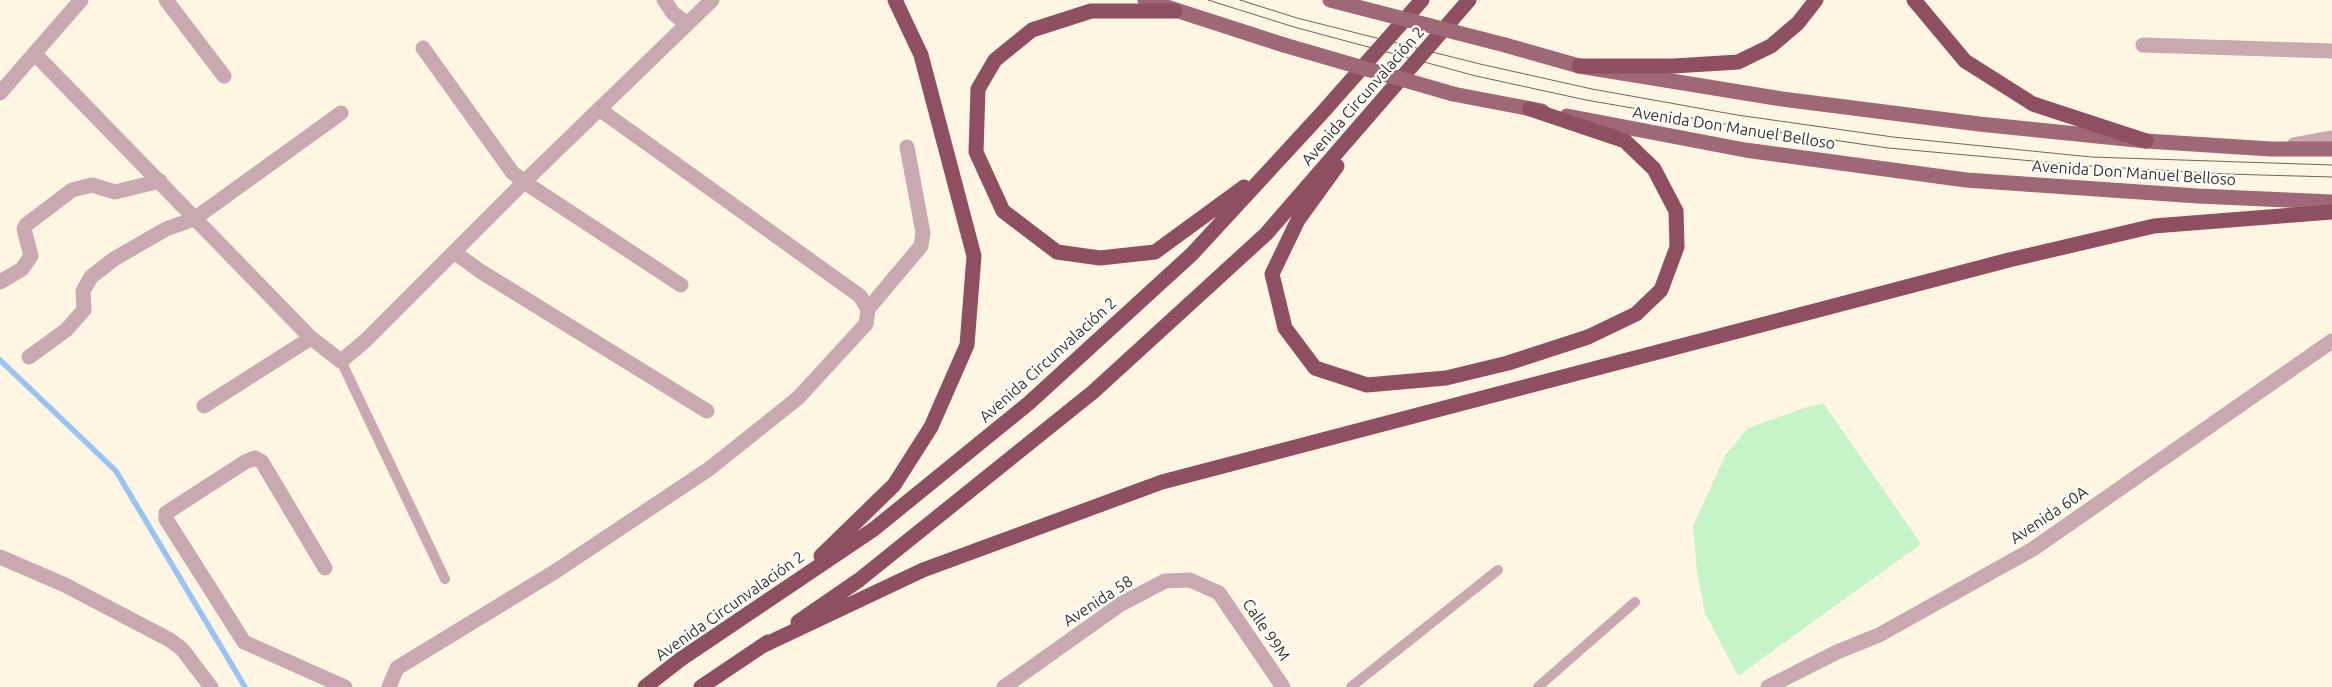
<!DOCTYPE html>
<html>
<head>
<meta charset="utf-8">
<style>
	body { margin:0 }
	canvas { display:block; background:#fef6e2 }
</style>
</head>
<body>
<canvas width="2332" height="687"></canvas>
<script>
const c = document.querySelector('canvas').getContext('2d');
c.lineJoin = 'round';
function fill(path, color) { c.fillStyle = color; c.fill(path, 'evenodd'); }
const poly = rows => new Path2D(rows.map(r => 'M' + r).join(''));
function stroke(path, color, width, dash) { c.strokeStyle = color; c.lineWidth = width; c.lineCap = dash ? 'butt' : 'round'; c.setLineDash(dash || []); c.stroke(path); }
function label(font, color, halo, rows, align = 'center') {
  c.font = font + ' Ubuntu,sans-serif'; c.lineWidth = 4.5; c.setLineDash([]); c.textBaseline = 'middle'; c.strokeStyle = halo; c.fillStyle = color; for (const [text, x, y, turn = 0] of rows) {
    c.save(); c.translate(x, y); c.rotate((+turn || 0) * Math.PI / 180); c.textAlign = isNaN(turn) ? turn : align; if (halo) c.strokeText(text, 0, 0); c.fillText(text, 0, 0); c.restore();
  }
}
fill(poly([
	[1824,404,1921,544,1738,676,1705,613,1697,572,1693,526,1726,454,1748,428,1810,406]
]), '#c4f4c7');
stroke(poly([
	[0,360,116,471,245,687]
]), '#98c3f5', 5.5);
stroke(poly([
	[341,361,445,579],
	[1351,687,1498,570],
	[1538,687,1635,602]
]), '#c9a9b0', 10);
stroke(poly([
	[166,0,224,76],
	[664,0,673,13,687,24],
	[2143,45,2332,51],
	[423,48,512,172,524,182,681,285],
	[35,54,311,338,341,361,365,341,524,182,712,0],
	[0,93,81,0],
	[2294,145,2332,138],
	[454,252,480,271,707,411],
	[0,282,22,269,31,256,24,229,26,225,72,190,92,185,115,192,160,181],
	[868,309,921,246,923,233,907,147],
	[29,357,66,330,84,310,83,291,91,277,114,259,166,229,194,219,341,113],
	[204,406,311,338],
	[0,557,65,585,170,640,182,649,211,687],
	[325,568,262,462,255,458,245,462,166,513,166,519,244,642,345,687],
	[389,687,397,668,556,571,709,469,798,398,866,324,868,309,860,296,599,109],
	[1004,687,1121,604,1165,581,1190,580,1219,593,1283,687],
	[1768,687,1837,652,1879,635,2033,549,2332,341]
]), '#c9a9b0', 15);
stroke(poly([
	[1145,0,1284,45],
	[1505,45,1579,66,1782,99,1979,124,2146,141,2271,149,2332,149],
	[1453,94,1542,111],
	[1567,116,1745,150,1966,180,2198,196,2332,202]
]), '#9e6876', 15);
stroke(poly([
	[1914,0,1965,61,2033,104,2146,141],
	[1175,11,1091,11,1032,30,995,60,978,89,976,152,1003,211,1057,252,1100,258,1155,252,1244,187],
	[1579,66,1674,66,1738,62,1771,46,1798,23,1816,0],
	[1337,166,1298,220,1272,274,1285,328,1315,368,1367,385,1446,378,1508,363,1588,337,1636,314,1661,290,1677,247,1676,211,1654,169,1625,141,1530,109],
	[821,556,894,485,931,427,967,345,974,256,921,55,895,0],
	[798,622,859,580,1093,392,1266,234,1469,0],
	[760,647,923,570,1162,482,2009,260,2154,226,2332,212],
	[645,687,681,659,874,529,1029,403,1192,254,1322,113,1422,0],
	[701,687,768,642]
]), '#8e5061', 15);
stroke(poly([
	[1208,0,1294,27,1476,76,1586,100,1731,125,1888,148,2089,166,2226,174,2332,177],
	[1240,0,1297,18,1480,64,1592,89,1737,115,1893,137,2091,157,2332,165]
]), '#6c6657', 1);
stroke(poly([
	[1330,0,1505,45],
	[1284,45,1453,94]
]), '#9e6876', 15);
label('16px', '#383326', '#fff', [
	["Avenida Circunvalación 2",1363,96,-49],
	["Avenida Don Manuel Belloso",1734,128,9],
	["Avenida Don Manuel Belloso",2134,173,4],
	["Avenida Circunvalación 2",1048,360,-42],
	["Avenida 60A",2049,515,-34],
	["Avenida 58",1098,601,-33],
	["Avenida Circunvalación 2",730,606,-35],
	["Calle 99M",1266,630,56]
]);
</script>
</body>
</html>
